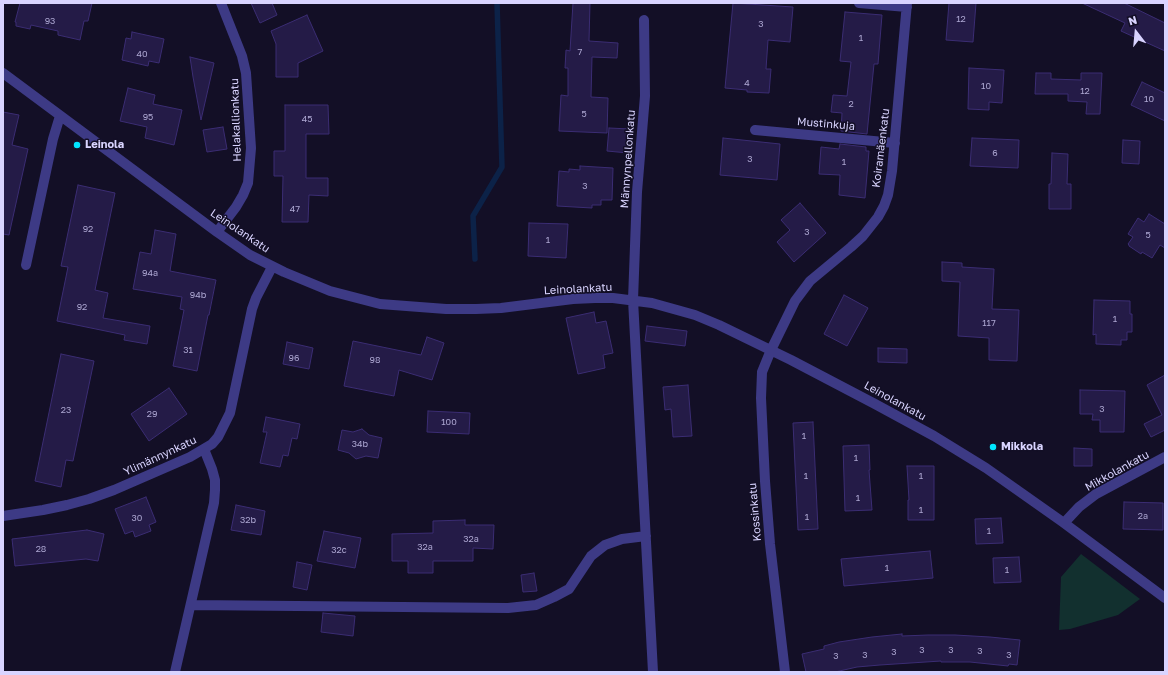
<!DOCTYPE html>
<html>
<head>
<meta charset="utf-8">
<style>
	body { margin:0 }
	#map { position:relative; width:1168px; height:675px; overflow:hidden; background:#130f26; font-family:"Golos Text",sans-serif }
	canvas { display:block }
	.frame { position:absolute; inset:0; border:4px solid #d9d4ff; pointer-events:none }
	.north { position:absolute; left:1116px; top:12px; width:40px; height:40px; -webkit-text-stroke:3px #130f26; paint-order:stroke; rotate:344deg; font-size:11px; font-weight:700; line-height:16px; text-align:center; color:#d9d4ff }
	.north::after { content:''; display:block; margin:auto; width:14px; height:18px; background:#d9d4ff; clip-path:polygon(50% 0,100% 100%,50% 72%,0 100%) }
</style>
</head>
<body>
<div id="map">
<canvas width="1168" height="675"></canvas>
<div class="frame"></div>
<div class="north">N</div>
</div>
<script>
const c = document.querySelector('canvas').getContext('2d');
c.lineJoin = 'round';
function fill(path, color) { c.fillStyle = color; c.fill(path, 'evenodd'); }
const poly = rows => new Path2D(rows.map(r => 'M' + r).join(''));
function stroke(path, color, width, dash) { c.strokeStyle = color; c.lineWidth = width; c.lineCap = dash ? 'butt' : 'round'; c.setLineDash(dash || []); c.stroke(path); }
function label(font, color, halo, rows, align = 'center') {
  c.font = font + ' "Golos Text",sans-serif'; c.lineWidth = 3; c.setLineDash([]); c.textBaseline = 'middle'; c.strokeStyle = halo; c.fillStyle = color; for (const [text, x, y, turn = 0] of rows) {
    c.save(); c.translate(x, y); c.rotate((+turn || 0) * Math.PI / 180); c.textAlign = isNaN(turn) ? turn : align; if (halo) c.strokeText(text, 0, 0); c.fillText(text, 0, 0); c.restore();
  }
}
fill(poly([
	[1081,554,1140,599,1118,615,1070,629,1059,630,1061,577]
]), '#12302f');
stroke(poly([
	[475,259,473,216,502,167,497,3]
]), '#0c2248', 5.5);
const building = poly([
	[20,3,92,3,88,21,84,21,80,40,58,35,58,31,31,25,30,29,16,26,16,22,15,22,20,3],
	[251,3,272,3,277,15,260,23,251,3],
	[573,3,590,3,589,41,618,43,617,58,592,57,591,97,608,98,607,133,559,131,561,95,568,96,568,68,565,68,566,50,570,51,573,3],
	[733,3,793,7,790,42,768,40,766,69,771,69,769,93,747,92,747,90,725,88,733,3],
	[949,3,976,3,973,42,946,40,949,3],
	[1082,3,1124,3,1165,23,1165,51,1121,31,1125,23,1082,3],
	[845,12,882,15,878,64,874,64,867,134,841,131,842,113,831,112,833,95,847,96,851,62,840,61,845,12],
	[307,15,323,51,298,63,298,77,276,77,276,44,271,31,307,15],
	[132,32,164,39,159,63,149,61,148,66,122,60,126,38,131,39,132,32],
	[190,57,214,63,201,120,193,77,190,57],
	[969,68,1004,70,1002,103,989,102,989,110,968,109,969,68],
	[1036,73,1051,73,1051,79,1081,80,1081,73,1102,73,1100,114,1086,114,1087,102,1068,101,1068,94,1035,94,1036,73],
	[1142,82,1165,93,1165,121,1131,105,1142,82],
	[128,88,155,95,153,104,182,110,174,145,145,138,147,127,120,121,128,88],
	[285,105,328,105,329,134,306,134,306,178,328,178,328,196,309,195,308,222,282,222,283,176,274,176,274,151,285,151,285,105],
	[3,112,19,115,12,145,28,149,9,235,3,234,3,112],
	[223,127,227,149,207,152,203,130,223,127],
	[609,128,630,129,628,153,607,151,609,128],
	[723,138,780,144,777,180,720,175,723,138],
	[972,138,1019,140,1018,168,970,166,972,138],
	[1123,140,1140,141,1139,164,1122,163,1123,140],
	[840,144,866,147,866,151,869,151,865,198,839,195,840,175,819,174,821,147,839,149,840,144],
	[1052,153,1068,154,1067,184,1071,184,1071,209,1049,209,1049,184,1051,184,1052,153],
	[580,166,613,168,612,200,601,200,601,205,592,205,592,208,557,206,559,171,569,172,569,169,580,170,580,166],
	[78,185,115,193,95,290,108,293,103,318,150,326,147,344,124,340,125,335,57,321,68,267,61,266,78,185],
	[800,203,826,233,794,262,777,242,790,230,781,220,800,203],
	[1149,214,1165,224,1165,248,1160,245,1152,258,1142,252,1141,254,1129,246,1129,245,1128,244,1133,237,1128,234,1138,218,1144,222,1149,214],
	[529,223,568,224,566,258,528,256,529,223],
	[155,230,176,234,170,271,216,280,209,315,208,315,197,371,173,366,184,310,180,309,182,297,133,289,140,252,151,254,155,230],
	[942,262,962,263,962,267,994,269,992,309,1019,310,1017,361,989,360,989,338,958,336,960,282,942,281,942,262],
	[844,295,868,308,847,346,824,334,844,295],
	[1094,300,1130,301,1130,314,1132,314,1132,332,1127,332,1127,340,1121,340,1121,345,1096,344,1096,334,1093,335,1094,300],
	[594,312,596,323,606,321,613,353,603,355,605,368,578,374,566,318,594,312],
	[647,326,687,331,685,346,645,341,647,326],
	[427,337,444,343,432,380,399,370,394,396,344,386,353,341,421,355,427,337],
	[287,342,313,348,309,369,283,364,287,342],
	[878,348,907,349,907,363,878,362,878,348],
	[61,354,94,361,73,461,66,460,61,487,35,481,61,354],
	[1165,375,1165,430,1151,437,1144,424,1162,415,1147,385,1165,375],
	[688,385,692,436,673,437,671,409,665,410,663,387,688,385],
	[169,388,187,414,149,441,131,414,169,388],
	[1080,390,1125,391,1124,432,1100,432,1100,420,1092,420,1093,414,1080,414,1080,390],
	[428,411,470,413,469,434,427,432,428,411],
	[266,417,300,424,297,439,292,438,288,456,283,455,280,467,260,463,267,432,263,432,266,417],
	[813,422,818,529,798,530,793,423,813,422],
	[362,429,369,435,382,438,378,458,366,456,356,459,349,453,338,450,342,430,353,432,362,429],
	[869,445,870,470,869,470,872,510,845,511,843,446,869,445],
	[1074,448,1092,449,1092,466,1074,466,1074,448],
	[907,466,934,466,934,520,908,520,908,500,909,500,907,466],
	[146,497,156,522,149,525,151,531,135,537,133,531,125,534,115,509,146,497],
	[1124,502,1163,503,1163,530,1123,529,1124,502],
	[236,505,265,511,261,535,231,530,236,505],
	[1001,518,1003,543,976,544,975,519,1001,518],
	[465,520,465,525,494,525,493,549,473,548,473,561,433,561,433,573,408,573,408,561,392,561,392,534,433,533,433,521,465,520],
	[87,530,104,534,98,561,86,559,15,566,12,539,87,530],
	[324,531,361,538,355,568,317,561,324,531],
	[930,551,933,578,844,586,841,559,930,551],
	[1019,557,1021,582,994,583,993,558,1019,557],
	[297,562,312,565,307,590,293,587,297,562],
	[534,573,537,591,523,592,521,575,534,573],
	[323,613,355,616,353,636,321,632,323,613],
	[902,634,902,636,928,635,955,635,990,637,1020,640,1017,665,1009,664,1008,666,970,662,941,662,941,661,880,665,857,667,835,672,806,672,802,654,824,649,824,646,839,642,872,637,902,634]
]);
fill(building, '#241b47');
stroke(building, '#3b2d73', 1);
stroke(poly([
	[859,3,907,7],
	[644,20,645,96,637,192,633,300,653,672],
	[3,73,217,232,250,255,284,272,330,291,380,304,446,309,476,309,501,308,573,299,595,298,613,298,652,303,695,315,719,325,791,360,875,404,934,436,986,468,1064,523,1165,598],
	[755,130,895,143],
	[217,232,236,207,243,195,248,183,251,148,246,73,242,56,221,3],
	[26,265,53,139,60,116],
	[3,516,43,510,67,505,89,499,114,490,190,457,212,444,218,437,230,413,252,309,256,298,272,267],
	[1064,523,1079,507,1096,494,1165,457],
	[191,605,508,608,536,605,554,597,569,589,591,556,605,545,622,539,646,536],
	[175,672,214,503,215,490,215,480,212,469,204,449],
	[785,672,770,544,765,481,761,398,762,372,771,350,795,301,810,281,851,247,863,236,878,217,884,206,888,195,892,171,907,3]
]), '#3d3a85', 10);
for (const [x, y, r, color] of [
	[77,145,4,"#00e5ff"],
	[993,447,4,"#00e5ff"]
]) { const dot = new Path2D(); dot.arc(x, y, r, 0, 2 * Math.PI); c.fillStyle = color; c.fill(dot); stroke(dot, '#130f26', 1.5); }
label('9px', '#aca6d1', null, [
	["12",961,19],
	["93",50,21],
	["3",761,24],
	["1",861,38],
	["7",580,52],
	["40",142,54],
	["4",747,83],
	["10",986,86],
	["12",1085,91],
	["10",1149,99],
	["2",851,104],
	["5",584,114],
	["95",148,117],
	["45",307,119],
	["6",995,153],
	["3",750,159],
	["1",844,162],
	["3",585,186],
	["47",295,209],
	["92",88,229],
	["3",807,232],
	["5",1148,235],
	["1",548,240],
	["94a",150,273],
	["94b",198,295],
	["92",82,307],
	["1",1115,319],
	["117",989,323],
	["31",188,350],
	["96",294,358],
	["98",375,360],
	["3",1102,409],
	["23",66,410],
	["29",152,414],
	["100",449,422],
	["1",804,436],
	["34b",360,444],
	["1",856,458],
	["1",806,476],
	["1",921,476],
	["1",858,498],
	["1",921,510],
	["2a",1143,516],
	["1",807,517],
	["30",137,518],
	["32b",248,520],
	["1",989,531],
	["32a",471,539],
	["32a",425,547],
	["28",41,549],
	["32c",339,550],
	["1",887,568],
	["1",1007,570],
	["3",922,650],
	["3",951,650],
	["3",980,651],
	["3",894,652],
	["3",865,655],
	["3",1009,655],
	["3",836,656]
]);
label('11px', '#d9d4ff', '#130f26', [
	["Helakallionkatu",236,120,-92],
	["Mustinkuja",826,124,5],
	["Koiramäenkatu",881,148,-83],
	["Männynpellonkatu",628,159,-86],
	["Leinolankatu",240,231,34],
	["Leinolankatu",578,289,-3],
	["Leinolankatu",895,401,29],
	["Ylimännynkatu",160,456,-25],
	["Mikkolankatu",1117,471,-29],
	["Kossinkatu",755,512,-95]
]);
label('bold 11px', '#d9d4ff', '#130f26', [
	["Leinola",85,145],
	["Mikkola",1001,447]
], 'left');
</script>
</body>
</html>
